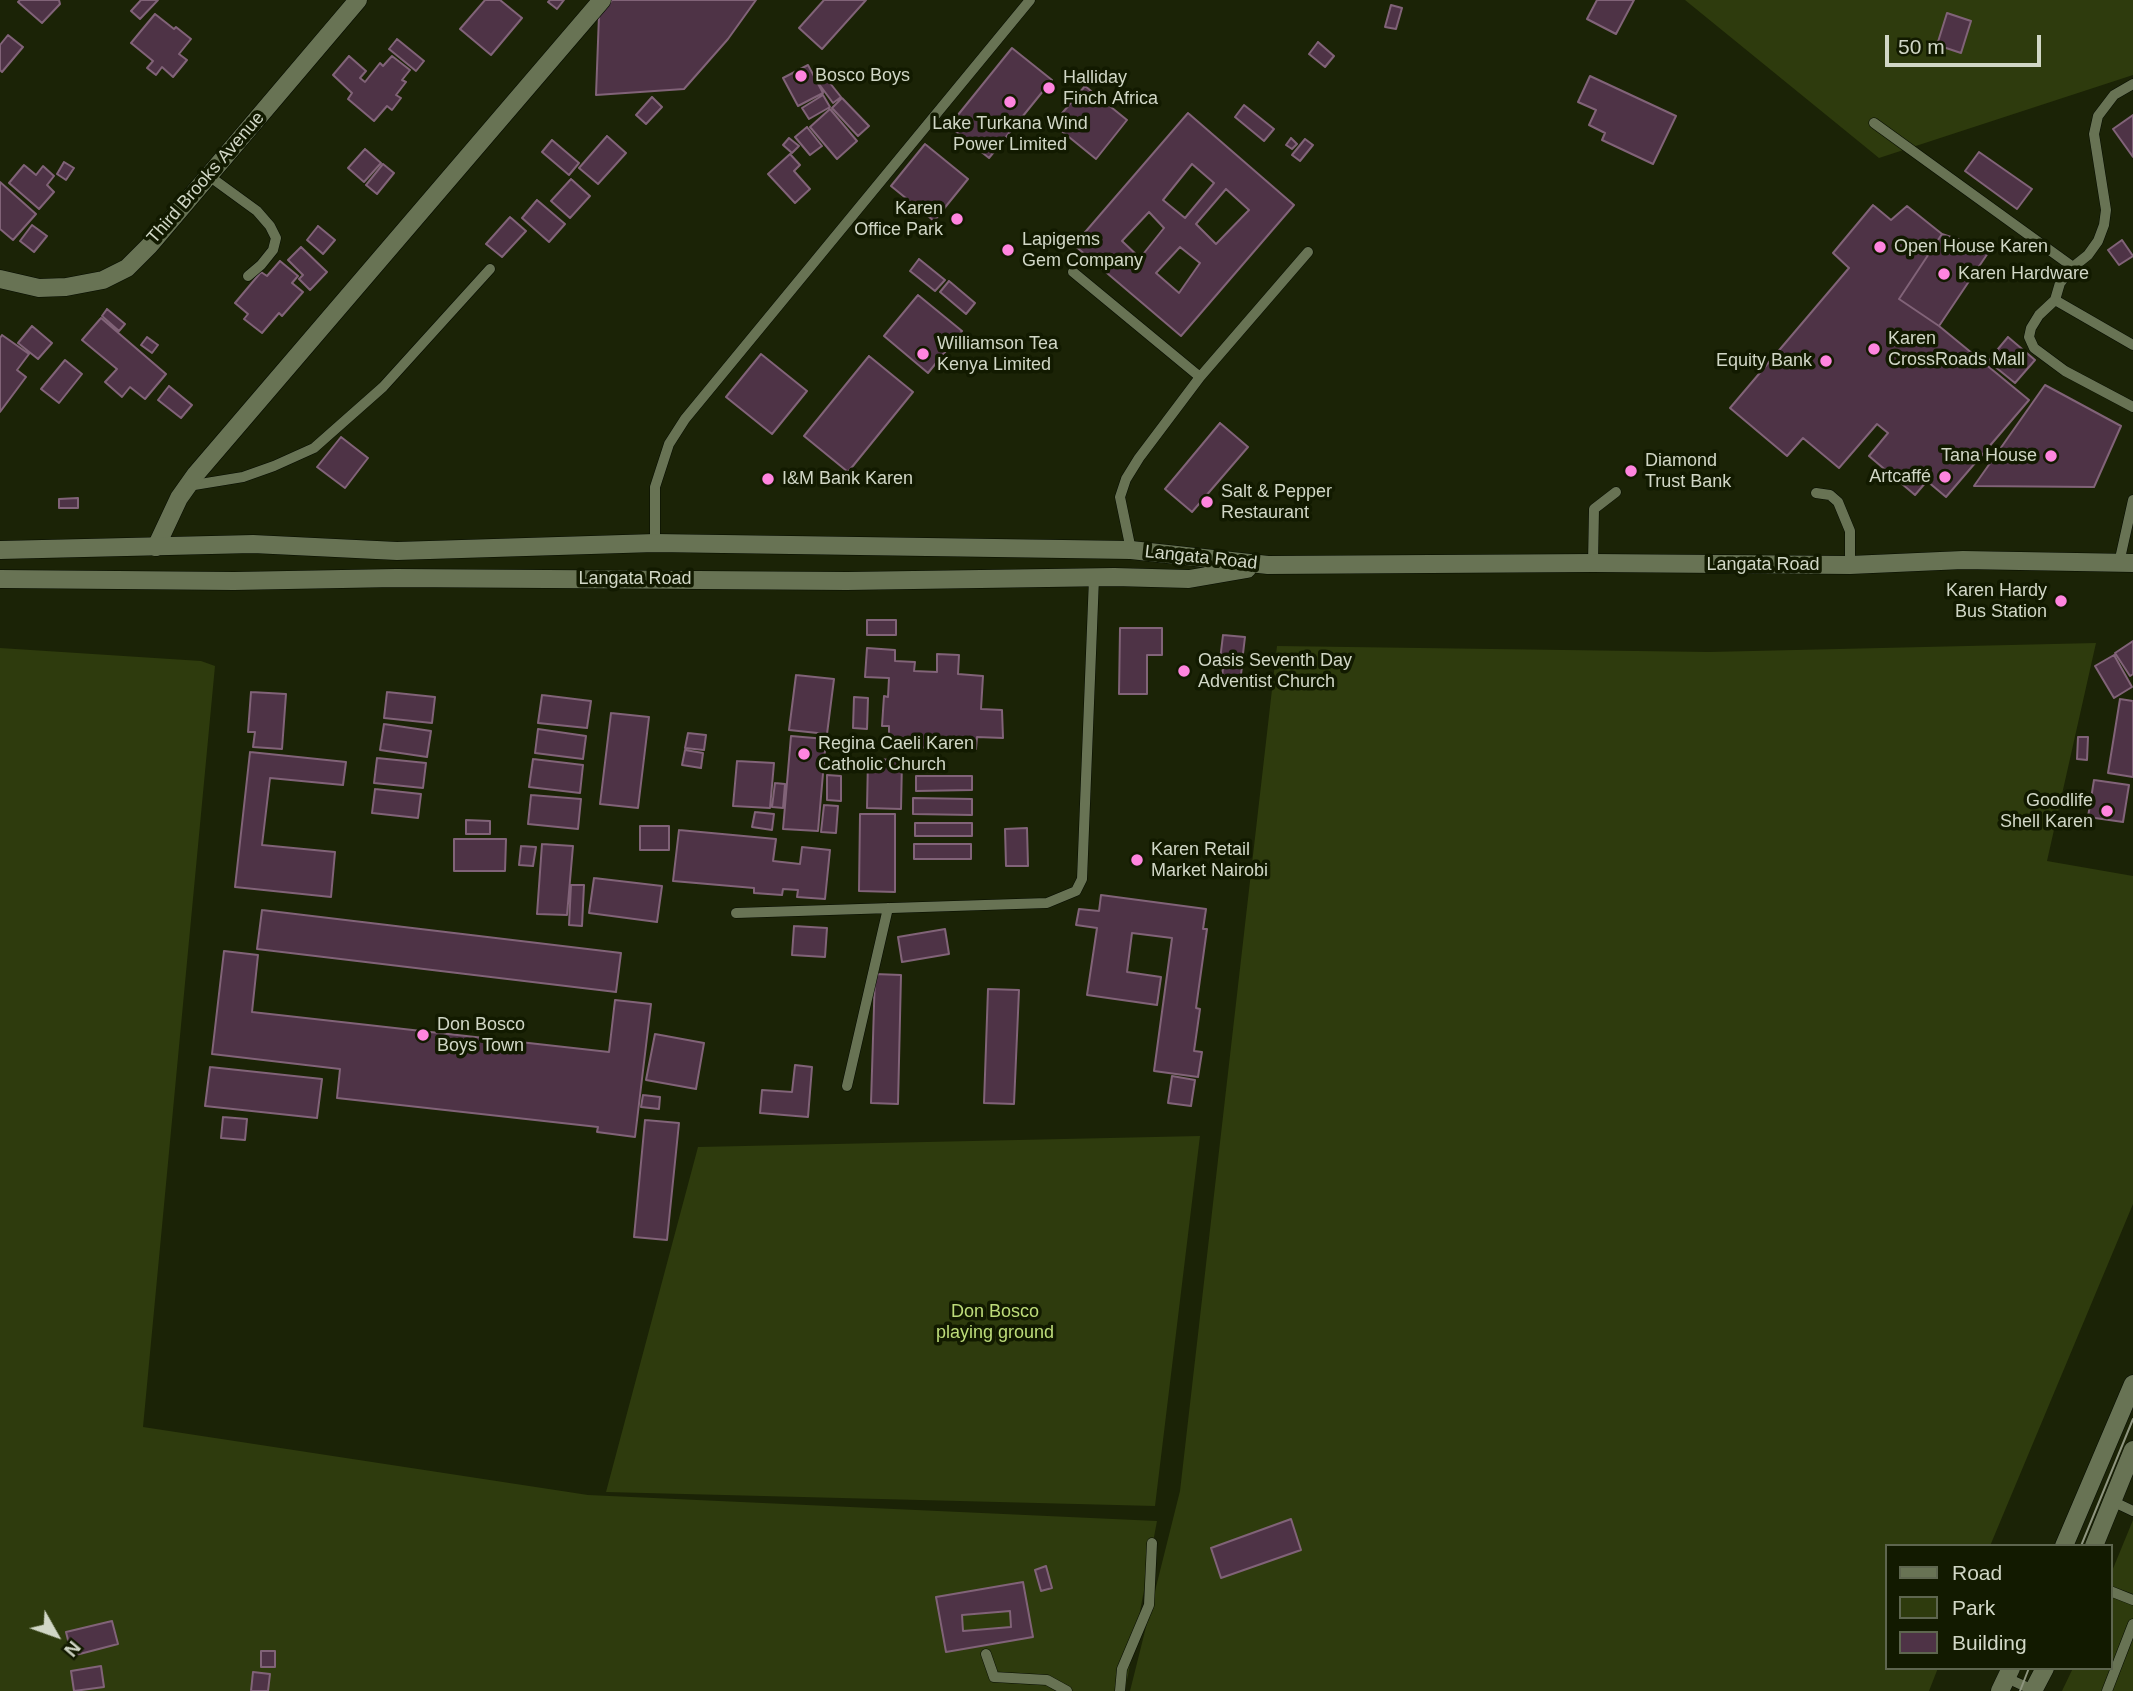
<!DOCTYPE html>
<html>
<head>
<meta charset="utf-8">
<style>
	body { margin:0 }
	#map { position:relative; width:2133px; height:1691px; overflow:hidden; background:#1b2306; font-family:Arial,sans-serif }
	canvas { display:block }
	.legend { position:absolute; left:1885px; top:1544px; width:228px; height:126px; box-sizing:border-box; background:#121a00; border:2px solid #5e664f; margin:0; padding:9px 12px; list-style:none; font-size:21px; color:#d1d7c6 }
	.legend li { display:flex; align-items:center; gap:14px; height:35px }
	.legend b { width:35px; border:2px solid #5e664f }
	.north { position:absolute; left:21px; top:1600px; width:70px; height:70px; -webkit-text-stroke:5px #121a00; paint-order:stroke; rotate:130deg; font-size:19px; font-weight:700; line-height:28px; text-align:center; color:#d1d7c6 }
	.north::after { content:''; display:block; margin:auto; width:24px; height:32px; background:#d1d7c6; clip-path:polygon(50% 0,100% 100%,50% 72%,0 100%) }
	.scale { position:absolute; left:1885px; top:35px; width:156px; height:32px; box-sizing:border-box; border:4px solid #d1d7c6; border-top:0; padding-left:9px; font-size:21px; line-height:24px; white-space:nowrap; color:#d1d7c6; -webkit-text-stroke:5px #121a00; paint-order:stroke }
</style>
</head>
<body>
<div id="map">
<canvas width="2133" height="1691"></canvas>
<ul class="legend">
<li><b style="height:9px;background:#687354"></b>Road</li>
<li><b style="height:19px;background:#2e3b0d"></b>Park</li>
<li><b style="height:19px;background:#4e3346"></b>Building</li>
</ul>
<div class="north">N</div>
<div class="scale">50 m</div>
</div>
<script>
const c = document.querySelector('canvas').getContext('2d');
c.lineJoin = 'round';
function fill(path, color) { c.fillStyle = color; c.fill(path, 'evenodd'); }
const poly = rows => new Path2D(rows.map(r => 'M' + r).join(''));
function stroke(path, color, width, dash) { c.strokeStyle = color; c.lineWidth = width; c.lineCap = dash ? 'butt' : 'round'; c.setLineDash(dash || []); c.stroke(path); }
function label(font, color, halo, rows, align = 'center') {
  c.font = font + ' Arial,sans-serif'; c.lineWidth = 7; c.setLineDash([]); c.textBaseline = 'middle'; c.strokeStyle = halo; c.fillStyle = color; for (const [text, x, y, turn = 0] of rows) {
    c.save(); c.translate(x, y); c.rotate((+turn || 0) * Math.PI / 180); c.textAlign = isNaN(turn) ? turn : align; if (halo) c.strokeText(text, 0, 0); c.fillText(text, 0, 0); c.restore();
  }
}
fill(poly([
	[1685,0,2133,0,2133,75,1879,158],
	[2096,643,2047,861,2133,876,2133,1204,1990,1546,1886,1546,1886,1668,1938,1668,1929,1691,1130,1691,1180,1491,1277,646,1709,652],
	[0,648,201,661,215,666,143,1427,588,1495,1157,1521,1125,1691,0,1691],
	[1200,1136,1155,1506,606,1492,698,1147],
	[2133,1520,2133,1691,2062,1691,2073,1668,2110,1668,2110,1576]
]), '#2e3b0d');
const building = poly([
	[20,0,59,0,60,4,42,23,18,2,20,0],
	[141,0,158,0,140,19,131,11,141,0],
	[485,0,500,0,522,18,491,55,460,29,485,0],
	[550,0,564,0,557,9,548,2,550,0],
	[612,0,756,0,728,39,684,89,596,95,599,15,612,0],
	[824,0,866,0,822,49,799,28,824,0],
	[1597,0,1634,0,1616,34,1587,19,1597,0],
	[1391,5,1402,8,1396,29,1385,27,1391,5],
	[1947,13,1971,21,1961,53,1937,45,1947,13],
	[155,14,174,29,176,27,191,39,179,54,187,60,173,77,162,67,156,75,147,68,153,61,131,43,155,14],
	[8,35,23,47,2,72,0,70,0,45,8,35],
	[397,39,424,61,416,71,389,49,397,39],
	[1318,42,1334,56,1325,67,1309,54,1318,42],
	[1012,48,1052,80,989,158,949,126,1012,48],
	[349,56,366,71,360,78,365,82,380,63,383,66,392,56,410,70,402,80,406,82,396,95,401,98,392,110,387,106,374,121,348,99,352,93,333,75,349,56],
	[808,65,823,93,798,106,783,78,808,65],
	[1590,76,1676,116,1653,164,1602,140,1605,133,1589,125,1596,110,1578,102,1590,76],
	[826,78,841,97,833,103,819,84,826,78],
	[1085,86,1127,120,1096,159,1053,124,1085,86],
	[823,95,830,107,809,119,802,108,823,95],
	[652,97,662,107,646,124,636,115,652,97],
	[842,98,869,126,858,136,832,108,842,98],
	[1244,105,1274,129,1264,141,1235,117,1244,105],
	[830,109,857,141,837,159,810,127,830,109],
	[1188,113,1294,205,1181,336,1074,245,1188,113],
	[1192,164,1214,183,1185,218,1163,200,1192,164],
	[1226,189,1249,210,1216,244,1196,224,1226,189],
	[1149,212,1164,228,1140,258,1122,241,1149,212],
	[1180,247,1200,263,1179,293,1156,273,1180,247],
	[2133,115,2133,157,2113,129,2133,115],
	[807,127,822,146,810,155,795,137,807,127],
	[607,136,626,153,598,184,579,168,607,136],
	[789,138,799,146,792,153,783,145,789,138],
	[1291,138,1297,144,1292,149,1286,145,1291,138],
	[1305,139,1313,145,1300,161,1292,155,1305,139],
	[552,140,579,163,569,175,542,152,552,140],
	[925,144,968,179,934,221,891,186,925,144],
	[365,149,381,163,364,182,348,168,365,149],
	[1979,152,2032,189,2017,209,1965,171,1979,152],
	[790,154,800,165,794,171,810,189,795,203,768,174,790,154],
	[64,162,74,168,66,180,57,174,64,162],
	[383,164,394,173,377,194,366,185,383,164],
	[24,165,36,175,43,166,54,176,47,185,54,192,39,209,9,183,24,165],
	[571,179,590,196,570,218,551,201,571,179],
	[0,182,36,214,13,240,0,229,0,182],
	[537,200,565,224,549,242,522,218,537,200],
	[1873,205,1891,220,1907,206,1942,234,1899,299,1939,326,2029,400,1946,497,1927,481,1915,495,1869,456,1888,433,1877,424,1839,468,1803,438,1787,456,1730,408,1849,268,1833,253,1873,205],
	[510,217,526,231,502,257,486,244,510,217],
	[32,225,47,236,34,252,20,241,32,225],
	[318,226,335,240,323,254,307,240,318,226],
	[1942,234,1990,250,1939,326,1899,299,1942,234],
	[2122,240,2133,256,2119,265,2108,250,2122,240],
	[301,247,327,272,310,290,299,279,303,275,288,260,301,247],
	[919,259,945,280,935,291,910,271,919,259],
	[280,261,298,276,292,283,303,292,282,316,279,313,262,333,244,319,248,314,235,303,261,272,267,276,280,261],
	[949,281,975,303,966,314,940,292,949,281],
	[918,295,962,331,928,373,884,336,918,295],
	[107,309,125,324,119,331,102,316,107,309],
	[101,318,166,374,145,399,130,387,122,397,105,382,117,369,82,340,101,318],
	[32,326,52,343,38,359,18,343,32,326],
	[2,335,29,354,17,370,26,377,0,412,0,338,2,335],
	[147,337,158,345,152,353,141,345,147,337],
	[2008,337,2035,360,2015,383,1988,361,2008,337],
	[761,354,807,391,772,434,726,397,761,354],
	[869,356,913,392,848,472,804,436,869,356],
	[65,360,82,374,59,403,41,389,65,360],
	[2045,385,2121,426,2094,487,1974,486,2045,385],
	[169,386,192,405,181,418,158,400,169,386],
	[1220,423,1248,447,1192,512,1165,489,1220,423],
	[341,437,368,458,345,488,317,467,341,437],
	[78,498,78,508,59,508,59,499,78,498],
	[867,620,896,620,896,635,867,635,867,620],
	[1120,628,1162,628,1162,655,1147,655,1147,694,1119,694,1120,628],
	[1223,635,1245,637,1242,662,1220,660,1223,635],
	[2133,641,2133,674,2130,676,2115,653,2133,641],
	[867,648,895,650,895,661,915,662,914,671,937,672,937,654,959,655,958,674,983,676,981,709,1002,710,1003,738,977,737,976,749,959,749,959,740,934,738,933,748,912,747,912,739,889,738,889,726,882,726,884,696,888,697,889,678,865,677,867,648],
	[2114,655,2132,687,2114,698,2095,666,2114,655],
	[1223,665,1242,666,1240,683,1222,681,1223,665],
	[796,675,834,679,827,734,789,730,796,675],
	[251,692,286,694,282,749,253,747,255,732,248,732,251,692],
	[387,692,435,697,432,723,384,718,387,692],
	[542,695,591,701,587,728,538,723,542,695],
	[854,697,868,698,867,729,853,728,854,697],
	[2120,699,2133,701,2133,777,2108,773,2120,699],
	[611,713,649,717,638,808,600,804,611,713],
	[384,724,431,731,427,757,380,750,384,724],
	[538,729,586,736,583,759,535,753,538,729],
	[688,733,706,735,704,750,685,748,688,733],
	[791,736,826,739,818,831,783,829,791,736],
	[2078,737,2088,737,2087,760,2077,759,2078,737],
	[685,750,703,753,701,768,682,765,685,750],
	[250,752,346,762,343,785,270,778,262,845,335,852,331,897,235,887,250,752],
	[377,758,426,763,423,788,374,783,377,758],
	[533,759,583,765,580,793,529,787,533,759],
	[868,759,902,760,901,809,867,808,868,759],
	[737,761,774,763,770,808,733,806,737,761],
	[827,775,841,776,841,801,827,800,827,775],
	[916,776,972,776,972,790,916,791,916,776],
	[2094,780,2129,785,2123,822,2088,817,2094,780],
	[775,783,785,784,783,808,772,807,775,783],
	[375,789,421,794,418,818,372,813,375,789],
	[531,795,581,799,578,829,528,824,531,795],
	[913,798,972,799,972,815,913,814,913,798],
	[824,805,838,806,836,833,821,832,824,805],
	[755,812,774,814,772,830,752,827,755,812],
	[860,814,895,814,895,892,859,891,860,814],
	[466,820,490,821,490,834,466,834,466,820],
	[915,823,972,823,972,836,915,836,915,823],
	[640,826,669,826,669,850,640,850,640,826],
	[1027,828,1028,866,1006,866,1005,829,1027,828],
	[679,830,776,839,773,861,800,864,802,847,830,850,825,899,797,897,798,890,783,889,782,895,754,893,754,888,673,881,679,830],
	[454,839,506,839,505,871,454,871,454,839],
	[542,844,573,846,567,915,537,914,542,844],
	[914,844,971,844,971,859,914,859,914,844],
	[521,846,536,847,533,866,519,865,521,846],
	[594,878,662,886,657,922,589,913,594,878],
	[571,885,584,885,582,926,569,925,571,885],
	[1101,895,1206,909,1203,929,1207,929,1196,1008,1200,1009,1194,1051,1202,1052,1198,1077,1154,1071,1172,938,1132,933,1127,972,1161,977,1157,1005,1087,995,1097,928,1076,925,1079,909,1099,911,1101,895],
	[262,910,621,953,616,992,257,949,262,910],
	[794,926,827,928,825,957,792,955,794,926],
	[945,929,949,954,902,962,898,937,945,929],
	[224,951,258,955,252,1012,609,1052,615,1000,651,1004,635,1137,597,1132,598,1127,337,1098,340,1069,212,1054,224,951],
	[875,974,901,975,898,1104,871,1103,875,974],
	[988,989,1019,990,1014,1104,984,1103,988,989],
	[655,1034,704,1043,696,1089,646,1080,655,1034],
	[795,1065,812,1067,808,1117,760,1113,762,1090,792,1092,795,1065],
	[210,1067,322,1079,317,1118,205,1106,210,1067],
	[1172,1076,1195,1080,1191,1106,1168,1103,1172,1076],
	[643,1095,660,1097,659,1109,641,1107,643,1095],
	[223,1117,247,1119,245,1140,221,1138,223,1117],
	[645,1120,679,1123,667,1240,634,1237,645,1120],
	[1291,1519,1301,1550,1221,1578,1211,1548,1291,1519],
	[1046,1566,1052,1588,1041,1591,1035,1570,1046,1566],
	[1023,1582,1033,1637,946,1652,936,1597,1023,1582],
	[1010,1611,1011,1627,963,1631,962,1615,1010,1611],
	[112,1621,118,1644,72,1656,66,1632,112,1621],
	[261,1651,275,1651,275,1667,261,1667,261,1651],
	[101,1666,104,1687,74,1691,71,1671,101,1666],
	[253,1672,270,1674,268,1691,251,1691,253,1672]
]);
fill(building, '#4e3346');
stroke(building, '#816378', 2);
const service = poly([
	[1874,123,2073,267],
	[209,176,257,211,270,226,276,238,273,250,261,265,248,276],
	[1073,272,1200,377],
	[2055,300,2060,283,2073,267,2088,255,2098,241,2104,225,2106,210,2094,134,2098,116,2114,95,2133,84],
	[2133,345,2055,300,2039,315,2031,328,2029,337,2034,348,2065,371,2133,407],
	[188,486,243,477,274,466,314,448,383,387,490,269],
	[1816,493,1830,495,1838,502,1850,531,1850,565],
	[655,543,655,487,669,444,685,419,1030,0],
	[1131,550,1120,497,1126,479,1139,458,1200,377,1308,252],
	[1593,563,1594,509,1616,492],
	[2119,563,2133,500],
	[736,913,1047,903,1076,891,1082,879,1094,578],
	[847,1086,888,908],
	[2112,1501,2133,1511],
	[2110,1591,2133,1600],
	[986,1654,994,1677,1047,1680,1067,1691],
	[2007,1678,2035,1691],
	[1120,1691,1122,1669,1149,1605,1152,1543],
	[2107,1691,2133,1624]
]);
const minor = poly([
	[0,279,39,288,66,287,103,280,127,268,149,246,358,0],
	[156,547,179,498,196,474,602,0]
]);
const secondary = poly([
	[0,550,253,544,397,551,655,543,1131,550,1268,565,1593,563,1850,565,1963,560,2133,563],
	[0,579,234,581,396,578,847,581,1114,577,1189,579,1247,569],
	[2064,1546,2133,1384],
	[2094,1546,2133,1450],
	[2000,1691,2011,1668],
	[2033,1691,2045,1668]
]);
stroke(service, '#060c00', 11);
stroke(minor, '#060c00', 19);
stroke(secondary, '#060c00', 19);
stroke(service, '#687354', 10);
stroke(minor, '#687354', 18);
stroke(secondary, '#687354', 18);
stroke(poly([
	[2081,1546,2133,1419],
	[2020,1691,2029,1668]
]), '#8e957f', 2);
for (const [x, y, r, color] of [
	[801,76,7,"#ff85df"],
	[1049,88,7,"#ff85df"],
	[1010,102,7,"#ff85df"],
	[957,219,7,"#ff85df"],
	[1880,247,7,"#ff85df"],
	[1008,250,7,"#ff85df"],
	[1944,274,7,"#ff85df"],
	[1874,349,7,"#ff85df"],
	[923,354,7,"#ff85df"],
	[1826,361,7,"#ff85df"],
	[2051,456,7,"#ff85df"],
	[1631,471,7,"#ff85df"],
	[1945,477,7,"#ff85df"],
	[768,479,7,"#ff85df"],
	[1207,502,7,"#ff85df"],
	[2061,601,7,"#ff85df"],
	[1184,671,7,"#ff85df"],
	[804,754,7,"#ff85df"],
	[2107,811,7,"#ff85df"],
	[1137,860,7,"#ff85df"],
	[423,1035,7,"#ff85df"]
]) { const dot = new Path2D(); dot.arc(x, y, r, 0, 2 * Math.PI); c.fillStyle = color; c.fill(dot); stroke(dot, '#121a00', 2.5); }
label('18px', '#d1d7c6', '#121a00', [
	["Bosco Boys",815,76],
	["Halliday",1063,78],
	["Finch Africa",1063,99],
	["Lake Turkana Wind",1010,124,"center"],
	["Power Limited",1010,145,"center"],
	["Karen",943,209,"right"],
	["Office Park",943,230,"right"],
	["Lapigems",1022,240],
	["Gem Company",1022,261],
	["Open House Karen",1894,247],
	["Karen Hardware",1958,274],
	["Karen",1888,339],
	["CrossRoads Mall",1888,360],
	["Williamson Tea",937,344],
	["Kenya Limited",937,365],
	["Equity Bank",1812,361,"right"],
	["Tana House",2037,456,"right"],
	["Diamond",1645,461],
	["Trust Bank",1645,482],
	["Artcaffé",1931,477,"right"],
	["I&M Bank Karen",782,479],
	["Salt & Pepper",1221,492],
	["Restaurant",1221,513],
	["Karen Hardy",2047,591,"right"],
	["Bus Station",2047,612,"right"],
	["Oasis Seventh Day",1198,661],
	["Adventist Church",1198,682],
	["Regina Caeli Karen",818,744],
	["Catholic Church",818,765],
	["Goodlife",2093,801,"right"],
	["Shell Karen",2093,822,"right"],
	["Karen Retail",1151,850],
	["Market Nairobi",1151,871],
	["Don Bosco",437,1025],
	["Boys Town",437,1046]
], 'left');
label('18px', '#d1d7c6', '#121a00', [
	["Third Brooks Avenue",206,178,-49],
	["Langata Road",1201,558,6],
	["Langata Road",1763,565],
	["Langata Road",635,579]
]);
label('18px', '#bddc79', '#121a00', [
	["Don Bosco",995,1312],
	["playing ground",995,1333]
]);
</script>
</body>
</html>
